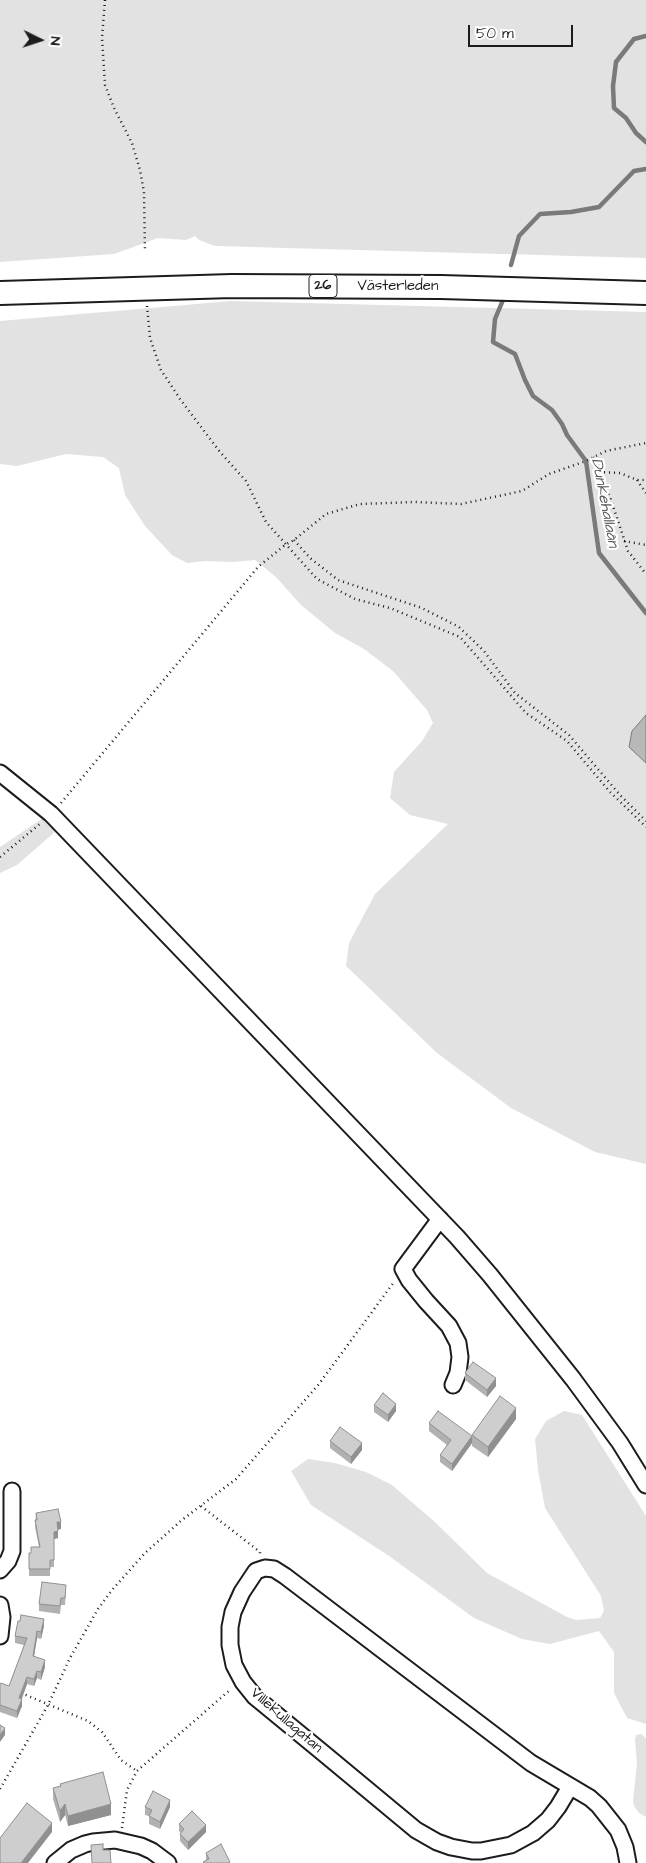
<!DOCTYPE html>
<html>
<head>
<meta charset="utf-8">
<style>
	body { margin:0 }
	#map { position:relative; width:646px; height:1863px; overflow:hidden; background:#fff; font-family:"Architects Daughter",sans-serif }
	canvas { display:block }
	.north { position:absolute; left:15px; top:15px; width:50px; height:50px; -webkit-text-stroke:4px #fff; paint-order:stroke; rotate:94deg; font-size:14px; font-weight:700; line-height:20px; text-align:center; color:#1c1c1c }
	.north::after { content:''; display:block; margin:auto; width:18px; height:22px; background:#1c1c1c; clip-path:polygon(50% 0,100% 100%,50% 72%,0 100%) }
	.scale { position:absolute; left:468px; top:25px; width:105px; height:22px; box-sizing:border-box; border:2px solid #1c1c1c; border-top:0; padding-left:6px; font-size:15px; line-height:18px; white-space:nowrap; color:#1c1c1c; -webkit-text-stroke:4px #fff; paint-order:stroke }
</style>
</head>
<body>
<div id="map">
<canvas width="646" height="1863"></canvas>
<div class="north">N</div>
<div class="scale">50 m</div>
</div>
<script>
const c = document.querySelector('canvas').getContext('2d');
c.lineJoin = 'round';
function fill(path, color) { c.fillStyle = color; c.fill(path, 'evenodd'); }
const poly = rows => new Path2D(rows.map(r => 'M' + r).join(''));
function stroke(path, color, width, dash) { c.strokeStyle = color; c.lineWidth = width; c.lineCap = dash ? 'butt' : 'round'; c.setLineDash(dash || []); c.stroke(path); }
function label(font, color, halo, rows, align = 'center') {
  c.font = font + ' "Architects Daughter",sans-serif'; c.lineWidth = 4.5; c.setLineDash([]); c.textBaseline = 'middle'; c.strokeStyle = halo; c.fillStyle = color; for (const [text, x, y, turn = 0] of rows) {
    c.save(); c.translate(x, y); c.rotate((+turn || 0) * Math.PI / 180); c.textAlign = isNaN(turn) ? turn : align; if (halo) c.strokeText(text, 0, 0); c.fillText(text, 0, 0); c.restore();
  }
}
fill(poly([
	[0,0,646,0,646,258,215,246,199,240,195,236,186,240,158,238,114,254,0,262],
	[231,301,646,312,646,715,632,731,629,747,646,763,646,1164,595,1152,511,1108,437,1053,346,966,349,943,375,894,448,824,410,815,390,798,394,772,422,741,433,723,427,710,393,671,364,649,335,633,301,605,276,577,255,560,234,562,205,561,187,563,172,555,145,526,125,495,119,468,103,457,66,454,17,466,0,464,0,321],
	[43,818,56,831,17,865,0,873,0,847],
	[564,1411,582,1415,646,1516,646,1724,627,1718,614,1693,614,1652,599,1631,550,1644,522,1639,474,1618,389,1556,311,1505,291,1471,308,1459,335,1463,366,1472,392,1485,436,1523,487,1573,567,1617,576,1620,600,1618,604,1611,601,1596,545,1508,538,1470,535,1439,546,1421],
	[641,1734,646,1738,646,1817,639,1813,634,1806,633,1801,637,1763,635,1740,636,1735]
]), '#e2e2e2');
const water = poly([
	[646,715,646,763,629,747,632,731,646,715]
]);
fill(water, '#b8b8b8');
stroke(water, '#7a7a7a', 1);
stroke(poly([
	[646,36,634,39,616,62,613,86,614,108,626,118,636,133,646,142],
	[511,265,519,236,540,214,571,212,599,207,634,171,646,169],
	[503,300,495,319,493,342,515,354,525,380,533,396,552,410,562,424,567,435,586,461,599,553,646,613]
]), '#7a7a7a', 4.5);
const minor = poly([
	[0,773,51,814,457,1237,490,1275,573,1379,620,1443,646,1485],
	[440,1219,403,1269,409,1280,426,1301,449,1326,458,1343,460,1357,458,1373,453,1385],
	[0,1570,8,1561,12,1551,12,1491],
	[0,1605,2,1617,0,1636],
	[570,1787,558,1807,548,1820,533,1833,511,1845,481,1851,472,1851,451,1847,437,1842,416,1830,322,1752,255,1697,243,1682,234,1665,230,1645,230,1627,233,1612,242,1592,256,1571,265,1568,274,1569,285,1576,531,1763,590,1798,599,1806,618,1830,625,1847,628,1863],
	[55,1863,71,1850,85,1844,93,1842,115,1840,141,1846,152,1851,168,1863]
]);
const highway = poly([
	[0,293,232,286,441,287,646,293]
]);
stroke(minor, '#1c1c1c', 19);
stroke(highway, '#1c1c1c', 26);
stroke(poly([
	[105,0,102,38,105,85,114,108,132,143,140,170,144,192,145,251],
	[147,306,150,338,161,370,180,399,220,452,246,481,266,522,317,579,355,599,390,608,460,637,526,713,567,741,610,792,646,827],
	[593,457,610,497,628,551,646,574],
	[599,472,620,473,637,480,646,480],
	[637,480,646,493],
	[294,540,310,558,338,580,422,608,459,627,484,651,515,693,569,735,620,795,646,821],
	[624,541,646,545],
	[61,803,258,567,285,545,294,540,326,514,360,504,415,502,461,504,522,491,549,474,586,461,606,451,646,443],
	[0,857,41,823],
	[201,1506,260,1552,260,1555],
	[21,1693,88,1721,102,1732,121,1760,137,1771],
	[0,1789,48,1705,70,1658,98,1609,112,1590,145,1553,182,1520,236,1479,319,1384,394,1282],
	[122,1828,127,1790,137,1771,231,1689]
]), '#1c1c1c', 2.5, [1, 4]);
stroke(minor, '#fff', 15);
stroke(highway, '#fff', 22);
fill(poly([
	[465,1373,496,1386,487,1397,465,1380],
	[374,1405,396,1411,388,1422,374,1412],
	[516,1419,488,1457,472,1446,472,1435],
	[429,1423,472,1443,452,1471,440,1462,440,1455,447,1445,429,1431],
	[330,1441,362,1450,351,1464,330,1448],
	[36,1513,61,1529,58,1529,58,1538,54,1539,54,1567,50,1567,50,1576,29,1576,29,1553,31,1553,39,1547,35,1527],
	[66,1592,65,1605,61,1605,60,1614,39,1611,39,1604],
	[44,1626,41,1639,37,1638,34,1656,45,1667,41,1680,37,1678,34,1686,27,1684,22,1699,22,1706,17,1718,0,1712,0,1684,9,1686,24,1645,15,1643,15,1636],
	[60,1784,111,1815,68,1826,65,1815,60,1822,53,1799,53,1788,60,1786],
	[145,1807,170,1807,160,1829,149,1824,149,1816,145,1815],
	[179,1824,206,1832,188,1850,180,1841,180,1834,181,1833,179,1831],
	[206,1853,230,1863,203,1863,203,1862,206,1860]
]), '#b1b1b1');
fill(poly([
	[496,1378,496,1386,487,1397,487,1390],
	[396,1404,396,1411,388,1422,388,1415],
	[516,1408,516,1419,488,1457,488,1447],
	[472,1436,472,1443,452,1471,452,1464],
	[362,1443,362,1450,351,1464,351,1457],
	[57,1522,61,1522,61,1529,57,1530],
	[58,1531,58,1538,54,1539,54,1532],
	[44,1619,44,1626,41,1639,41,1632],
	[37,1631,37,1638,33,1663,33,1656],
	[45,1660,45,1667,41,1680,41,1672],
	[37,1671,37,1678,34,1686,34,1679],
	[27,1677,27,1684,19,1705,19,1698],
	[22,1699,22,1706,17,1718,17,1711],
	[5,1728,5,1735,0,1742,0,1735],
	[170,1800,170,1807,160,1829,160,1822],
	[65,1804,65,1815,60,1822,60,1811],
	[111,1804,111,1815,68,1826,68,1816],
	[52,1823,52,1832,28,1863,21,1863],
	[206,1825,206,1832,188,1850,188,1842]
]), '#909090');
const building = poly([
	[473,1362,496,1378,487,1390,465,1373,473,1362],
	[383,1393,396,1404,388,1415,374,1405,383,1393],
	[500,1396,516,1408,488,1447,472,1435,500,1396],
	[438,1411,472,1436,452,1464,440,1455,451,1440,429,1423,438,1411],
	[340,1427,362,1443,351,1457,330,1441,340,1427],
	[58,1509,61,1522,57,1522,58,1531,54,1532,54,1560,50,1560,50,1569,29,1569,29,1553,31,1553,31,1547,40,1547,35,1520,37,1520,36,1513,58,1509],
	[42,1582,66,1585,65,1598,61,1598,60,1606,39,1604,42,1582],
	[21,1615,44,1619,41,1632,37,1631,33,1656,45,1660,41,1672,37,1671,34,1679,27,1677,19,1698,22,1699,17,1711,0,1705,0,1684,1,1683,9,1686,27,1638,15,1636,18,1621,20,1621,21,1615],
	[0,1725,5,1728,0,1735,0,1725],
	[103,1772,111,1804,68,1816,65,1804,60,1811,53,1788,61,1786,60,1784,103,1772],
	[153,1791,170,1800,160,1822,149,1816,152,1810,145,1807,153,1791],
	[27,1803,52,1823,21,1863,0,1863,0,1838,27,1803],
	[192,1811,206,1825,188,1842,180,1834,184,1829,179,1824,192,1811],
	[103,1844,103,1850,110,1850,111,1863,92,1863,91,1845,103,1844],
	[221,1844,230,1862,228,1863,204,1863,203,1862,209,1859,206,1853,221,1844]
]);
fill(building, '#cecece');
stroke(building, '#909090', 1);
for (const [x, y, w] of [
	[323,286,28]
]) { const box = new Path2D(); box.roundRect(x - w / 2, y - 11.5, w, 23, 4); c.fillStyle = '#fff'; c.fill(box); stroke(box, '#1c1c1c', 1); }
label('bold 14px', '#1c1c1c', null, [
	["26",323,286]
]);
label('15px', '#1c1c1c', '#fff', [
	["Västerleden",398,287],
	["Villekullagatan",286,1721,41]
]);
label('italic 16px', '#5a5a5a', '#fff', [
	["Dunkehallaån",604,503,79]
]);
</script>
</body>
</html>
